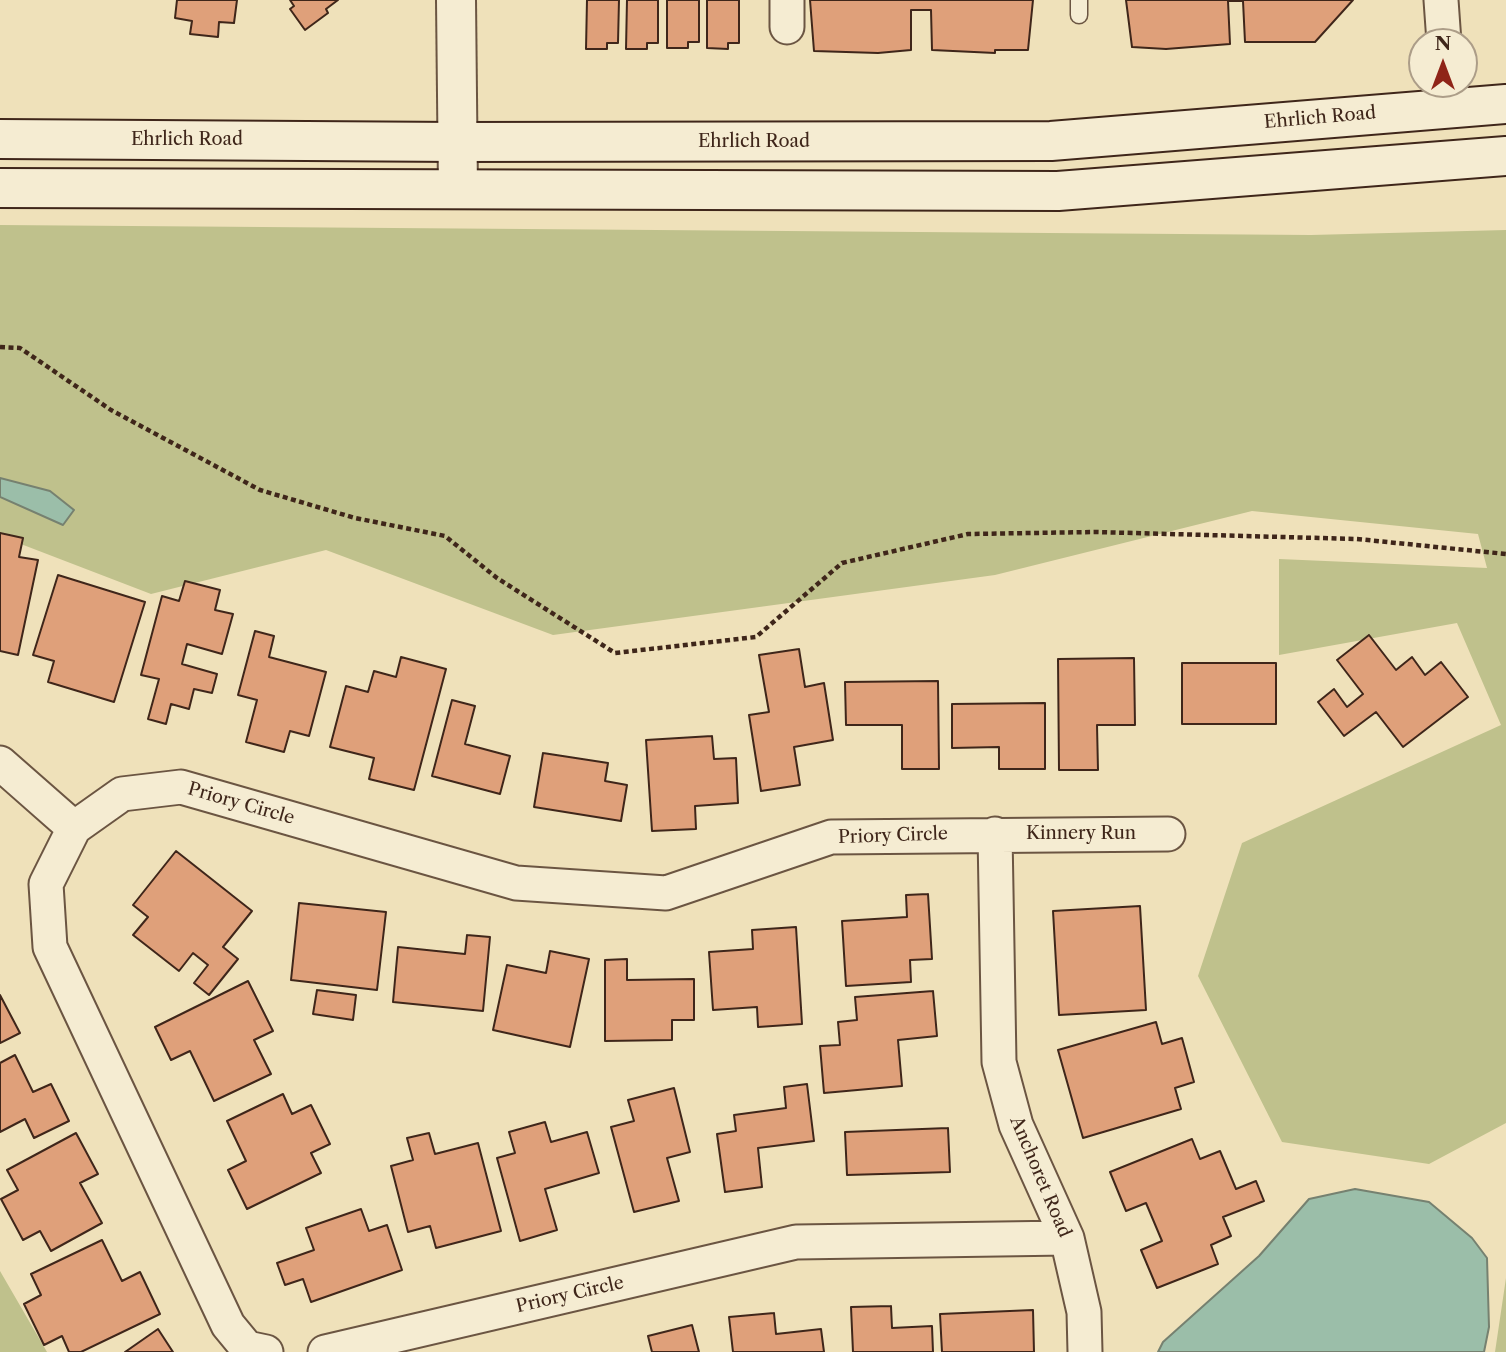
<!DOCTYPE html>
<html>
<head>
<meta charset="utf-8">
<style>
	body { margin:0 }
	#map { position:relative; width:1506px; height:1352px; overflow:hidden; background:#efe1ba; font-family:"Libre Caslon Text",serif }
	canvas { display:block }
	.north { position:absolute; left:1408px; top:28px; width:70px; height:70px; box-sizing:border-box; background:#f5ecd2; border:2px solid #ac9d88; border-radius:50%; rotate:0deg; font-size:19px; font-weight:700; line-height:28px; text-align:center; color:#3f261a }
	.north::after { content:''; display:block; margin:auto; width:24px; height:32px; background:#8f2418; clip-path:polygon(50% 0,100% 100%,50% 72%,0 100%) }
</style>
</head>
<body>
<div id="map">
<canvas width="1506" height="1352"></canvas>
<div class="north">N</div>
</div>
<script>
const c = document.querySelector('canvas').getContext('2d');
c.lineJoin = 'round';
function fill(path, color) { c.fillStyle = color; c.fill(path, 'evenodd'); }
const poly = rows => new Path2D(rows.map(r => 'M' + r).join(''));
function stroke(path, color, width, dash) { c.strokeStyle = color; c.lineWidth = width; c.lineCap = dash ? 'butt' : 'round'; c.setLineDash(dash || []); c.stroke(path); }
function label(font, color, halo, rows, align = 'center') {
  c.font = font + ' "Libre Caslon Text",serif'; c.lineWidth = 7; c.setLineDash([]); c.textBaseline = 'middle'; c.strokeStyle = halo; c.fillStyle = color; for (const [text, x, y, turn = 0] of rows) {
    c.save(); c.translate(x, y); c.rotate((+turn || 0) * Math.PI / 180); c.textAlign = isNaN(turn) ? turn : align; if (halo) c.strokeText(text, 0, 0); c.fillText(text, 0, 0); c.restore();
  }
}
fill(poly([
	[0,225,1311,235,1506,230,1506,1123,1429,1164,1282,1142,1198,976,1242,843,1501,725,1457,623,1279,655,1279,559,1487,568,1478,534,1252,511,995,575,553,635,326,550,151,594,0,536],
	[0,1271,47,1352,0,1352],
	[1506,1278,1506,1352,1495,1352]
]), '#bfc18c');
const water = poly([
	[0,478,50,491,74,510,63,525,0,497,0,478],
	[1355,1189,1429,1202,1472,1238,1487,1258,1489,1327,1484,1352,1158,1352,1163,1342,1259,1256,1309,1199,1355,1189]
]);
fill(water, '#9bbea9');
stroke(water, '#768170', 2);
const building = poly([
	[177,0,237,0,234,23,219,22,218,37,190,34,192,21,175,18,177,0],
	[290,0,338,0,326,9,328,13,305,30,290,9,294,6,290,0],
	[587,0,619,0,618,43,607,43,607,49,586,49,587,0],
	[627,0,658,0,658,43,647,43,647,49,626,49,627,0],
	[667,0,699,0,699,42,688,42,688,48,667,48,667,0],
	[707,0,739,0,739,43,728,43,728,49,707,48,707,0],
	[810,0,1033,0,1028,50,995,50,995,53,932,50,931,10,911,10,911,50,878,53,814,51,810,0],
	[1126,0,1353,0,1315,42,1245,42,1243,1,1228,1,1230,44,1166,49,1132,47,1126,0],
	[0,533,23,538,19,557,38,560,18,655,0,651,0,533],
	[58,575,145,602,114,702,48,682,54,661,33,655,58,575],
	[185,581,220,590,215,610,233,614,222,654,187,644,182,664,217,674,212,693,194,689,189,709,171,704,166,724,148,719,159,679,141,675,162,596,179,601,185,581],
	[255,631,274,636,269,657,326,672,309,736,290,731,284,752,246,742,257,700,238,695,255,631],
	[1369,635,1396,670,1412,657,1425,675,1441,662,1468,697,1403,747,1376,712,1344,736,1318,702,1334,689,1347,707,1363,694,1337,660,1369,635],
	[799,649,805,687,824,683,833,740,794,747,800,785,761,791,749,715,769,712,759,655,799,649],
	[401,657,446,669,414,790,369,779,374,758,330,747,346,686,368,692,374,671,396,677,401,657],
	[1134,658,1135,725,1097,725,1098,770,1059,770,1058,659,1134,658],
	[1182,663,1276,663,1276,724,1182,724,1182,663],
	[938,681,939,769,902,769,902,725,846,725,845,682,938,681],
	[452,700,475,706,465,744,510,756,500,794,432,776,452,700],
	[1045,703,1045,769,999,769,999,747,952,748,952,704,1045,703],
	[712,736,714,759,736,758,738,803,695,806,696,829,652,831,646,740,712,736],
	[543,753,608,763,605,781,627,785,621,821,534,807,543,753],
	[176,851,252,911,223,947,238,959,209,995,194,983,208,965,193,953,179,971,133,935,148,917,133,905,176,851],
	[928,894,932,959,910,960,911,982,846,986,842,921,907,917,906,895,928,894],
	[299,903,386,912,377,990,291,980,299,903],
	[1140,906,1146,1010,1059,1015,1053,911,1140,906],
	[796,927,802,1024,758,1027,757,1007,713,1010,709,952,753,949,752,930,796,927],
	[467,935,490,937,483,1011,393,1002,398,947,465,954,467,935],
	[550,951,589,959,570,1047,493,1030,507,965,546,973,550,951],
	[627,959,627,980,694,979,694,1020,672,1020,672,1040,605,1041,605,960,627,959],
	[248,981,273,1031,254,1040,271,1074,214,1101,190,1051,171,1060,155,1027,248,981],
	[317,990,356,995,353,1020,313,1014,317,990],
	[933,991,937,1036,898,1040,902,1086,824,1093,820,1046,840,1045,838,1022,857,1020,855,997,933,991],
	[0,995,20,1033,0,1043,0,995],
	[1156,1022,1162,1044,1182,1038,1194,1082,1175,1088,1181,1109,1083,1138,1058,1050,1156,1022],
	[15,1055,33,1092,51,1084,69,1121,34,1138,25,1119,0,1132,0,1063,15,1055],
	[807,1084,814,1141,758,1148,762,1187,725,1192,717,1134,736,1131,734,1115,786,1108,784,1087,807,1084],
	[674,1088,690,1152,667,1158,679,1201,634,1212,611,1127,634,1121,628,1100,674,1088],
	[283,1094,292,1114,311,1105,330,1144,311,1153,321,1173,247,1209,228,1170,246,1161,227,1121,283,1094],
	[545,1122,551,1142,587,1132,599,1173,545,1189,557,1230,520,1241,497,1158,515,1153,509,1132,545,1122],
	[948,1128,950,1172,847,1175,845,1132,948,1128],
	[76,1133,98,1174,80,1183,102,1223,51,1251,40,1231,23,1240,1,1199,18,1190,7,1170,76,1133],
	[429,1133,435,1154,478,1143,501,1231,436,1248,430,1226,408,1232,391,1166,413,1160,407,1138,429,1133],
	[1192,1139,1200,1159,1220,1151,1236,1189,1256,1181,1264,1201,1223,1217,1231,1236,1211,1245,1218,1264,1157,1288,1141,1250,1162,1241,1146,1203,1126,1211,1110,1172,1192,1139],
	[361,1209,369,1231,387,1225,402,1270,311,1302,303,1279,285,1285,277,1263,314,1250,306,1228,361,1209],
	[102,1240,122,1281,140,1272,160,1314,81,1352,69,1352,62,1336,44,1345,24,1304,41,1295,31,1274,102,1240],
	[891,1306,892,1328,932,1326,933,1352,853,1352,851,1307,891,1306],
	[1033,1310,1034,1352,942,1352,940,1314,1033,1310],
	[774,1313,776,1334,821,1329,824,1352,733,1352,729,1317,774,1313],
	[692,1325,699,1352,652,1352,648,1336,692,1325],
	[158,1329,173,1352,125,1352,158,1329]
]);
fill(building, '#dfa07a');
stroke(building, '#3f261a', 2);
const service = poly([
	[1079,15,1079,0]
]);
const minor = poly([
	[787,0,787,27],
	[1441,0,1444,42],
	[0,763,74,828],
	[995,834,999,1062,1016,1125,1067,1238,1084,1312,1085,1352],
	[266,1352,247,1348,228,1325,50,947,46,884,74,828,122,794,181,787,516,883,666,893,831,837,1168,834],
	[325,1352,796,1242,1067,1238]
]);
const tertiary = poly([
	[456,0,458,189]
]);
const secondary = poly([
	[0,139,458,142,1051,141,1506,104],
	[0,188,1058,191,1506,156]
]);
stroke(service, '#6b5542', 19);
stroke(minor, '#6b5542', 37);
stroke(tertiary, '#6b5542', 42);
stroke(secondary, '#3f261a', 42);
stroke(poly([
	[0,347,20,348,111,410,260,490,355,518,445,536,497,578,615,653,756,637,842,563,968,534,1095,532,1357,539,1506,554]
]), '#3f261a', 4.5, [5, 3.5]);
stroke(service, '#f5ecd2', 16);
stroke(minor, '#f5ecd2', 33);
stroke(tertiary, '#f5ecd2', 38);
stroke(secondary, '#f5ecd2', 38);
label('18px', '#3f261a', '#f5ecd2', [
	["Ehrlich Road",1320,118,-5],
	["Ehrlich Road",187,140],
	["Ehrlich Road",754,142],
	["Priory Circle",241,804,16],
	["Kinnery Run",1081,834],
	["Priory Circle",893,836,-2],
	["Anchoret Road",1040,1177,67],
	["Priory Circle",570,1295,-13]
]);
</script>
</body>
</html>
